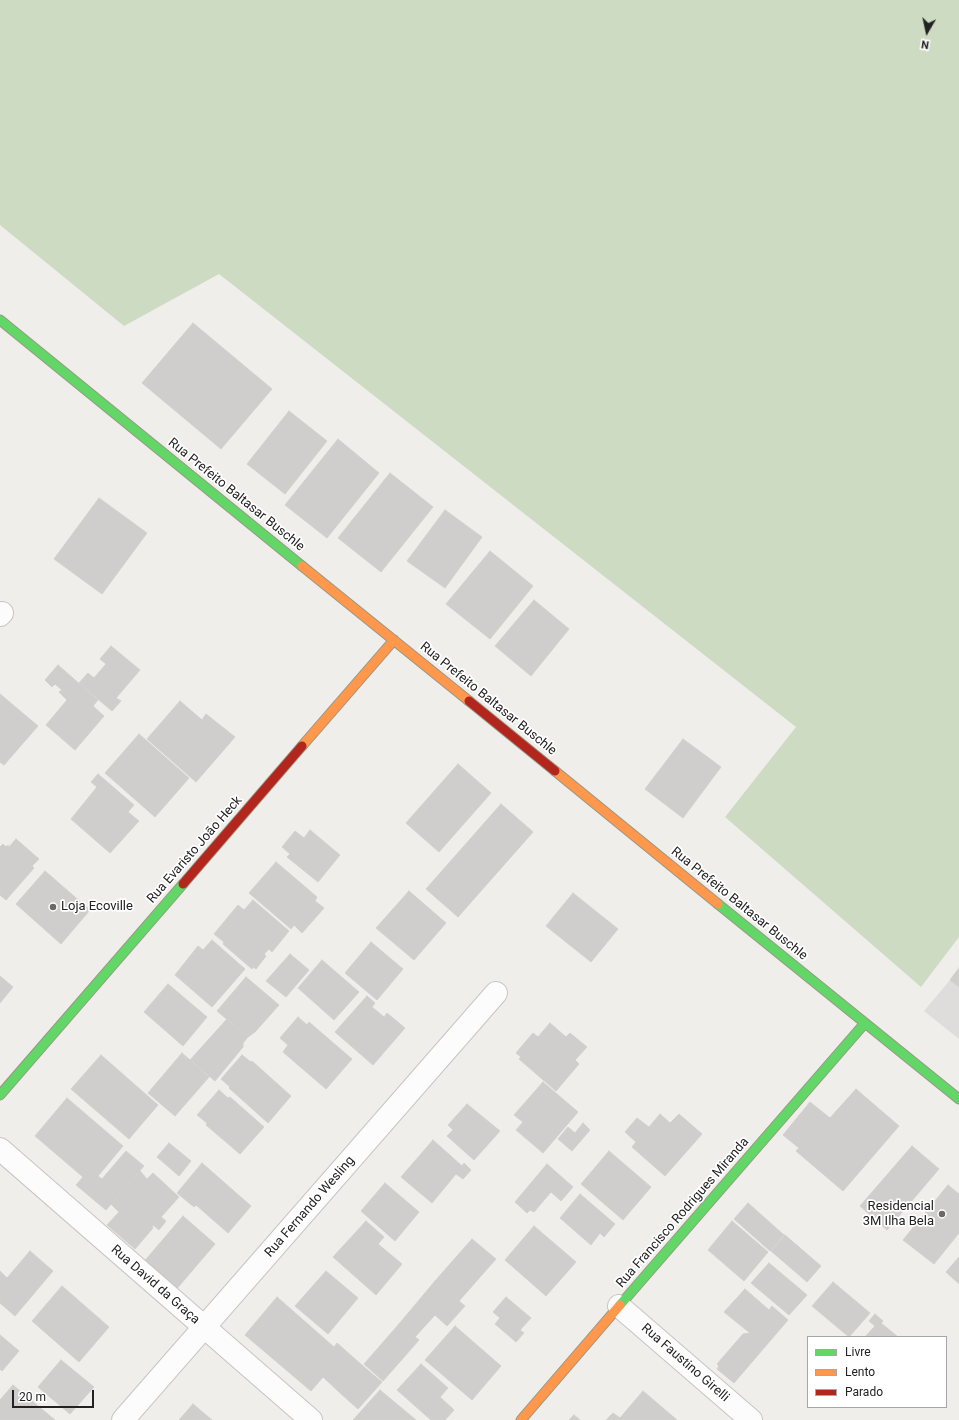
<!DOCTYPE html>
<html>
<head>
<meta charset="utf-8">
<style>
	body { margin:0 }
	#map { position:relative; width:959px; height:1420px; overflow:hidden; background:#f0eeeb; font-family:Roboto,sans-serif }
	canvas { display:block }
	.legend { position:absolute; left:807px; top:1336px; width:140px; height:72px; box-sizing:border-box; background:#fff; border:1px solid #a7a7a7; margin:0; padding:5px 7px; list-style:none; font-size:12px; color:#222 }
	.legend li { display:flex; align-items:center; gap:8px; height:20px }
	.legend b { width:20px; border:1px solid #a7a7a7 }
	.north { position:absolute; left:907px; top:12px; width:40px; height:40px; -webkit-text-stroke:3px #fff; paint-order:stroke; rotate:189deg; font-size:11px; font-weight:700; line-height:16px; text-align:center; color:#222 }
	.north::after { content:''; display:block; margin:auto; width:14px; height:18px; background:#222; clip-path:polygon(50% 0,100% 100%,50% 72%,0 100%) }
	.scale { position:absolute; left:12px; top:1390px; width:82px; height:18px; box-sizing:border-box; border:2px solid #222; border-top:0; padding-left:5px; font-size:12px; line-height:14px; white-space:nowrap; color:#222; -webkit-text-stroke:3px #fff; paint-order:stroke }
</style>
</head>
<body>
<div id="map">
<canvas width="959" height="1420"></canvas>
<ul class="legend">
<li><b style="height:5px;background:#63d668"></b>Livre</li>
<li><b style="height:5px;background:#ff974d"></b>Lento</li>
<li><b style="height:5px;background:#b3261e"></b>Parado</li>
</ul>
<div class="north">N</div>
<div class="scale">20 m</div>
</div>
<script>
const c = document.querySelector('canvas').getContext('2d');
c.lineJoin = 'round';
function fill(path, color) { c.fillStyle = color; c.fill(path, 'evenodd'); }
const poly = rows => new Path2D(rows.map(r => 'M' + r).join(''));
function stroke(path, color, width, dash) { c.strokeStyle = color; c.lineWidth = width; c.lineCap = dash ? 'butt' : 'round'; c.setLineDash(dash || []); c.stroke(path); }
function label(font, color, halo, rows, align = 'center') {
  c.font = font + ' Roboto,sans-serif'; c.lineWidth = 3.5; c.setLineDash([]); c.textBaseline = 'middle'; c.strokeStyle = halo; c.fillStyle = color; for (const [text, x, y, turn = 0] of rows) {
    c.save(); c.translate(x, y); c.rotate((+turn || 0) * Math.PI / 180); c.textAlign = isNaN(turn) ? turn : align; if (halo) c.strokeText(text, 0, 0); c.fillText(text, 0, 0); c.restore();
  }
}
fill(poly([
	[0,0,959,0,959,937,921,987,725,817,796,727,219,274,124,326,0,225]
]), '#cddbc3');
fill(poly([
	[950,980,959,987,959,1039,924,1011]
]), '#dedddc');
const building = poly([
	[193,323,272,389,221,449,142,383,193,323],
	[289,411,327,441,285,494,247,464,289,411],
	[338,439,379,473,327,538,285,505,338,439],
	[390,473,433,507,381,572,338,538,390,473],
	[99,498,147,533,102,594,54,559,99,498],
	[445,510,482,537,445,588,407,561,445,510],
	[490,551,533,586,490,639,446,604,490,551],
	[534,600,569,629,531,676,495,646,534,600],
	[111,646,140,670,116,698,121,701,112,711,79,683,88,673,94,678,106,664,100,659,111,646],
	[58,665,98,700,93,706,104,716,75,750,46,725,67,700,59,692,62,690,55,684,52,687,45,680,58,665],
	[0,694,38,726,4,765,0,762,0,694],
	[180,701,202,720,206,714,235,737,196,782,147,739,180,701],
	[139,734,189,778,155,817,105,773,139,734],
	[683,739,721,767,683,818,645,789,683,739],
	[458,764,491,793,439,852,406,823,458,764],
	[98,774,134,805,128,812,139,821,110,853,71,819,97,787,91,782,98,774],
	[501,804,533,832,458,917,426,889,501,804],
	[310,830,340,855,318,882,287,857,290,854,282,847,295,831,304,838,310,830],
	[16,839,39,859,32,866,34,868,6,900,0,895,0,847,3,844,6,847,8,845,9,847,16,839],
	[276,862,317,897,315,901,324,908,302,933,294,925,291,929,249,893,276,862],
	[45,871,90,910,61,944,16,904,45,871],
	[409,891,446,923,414,960,376,928,409,891],
	[573,893,618,929,591,962,546,926,573,893],
	[253,900,289,931,272,952,269,949,264,954,266,956,256,969,253,967,252,969,223,944,224,942,214,934,238,905,244,910,253,900],
	[212,940,245,969,212,1007,175,975,198,946,203,950,212,940],
	[371,942,403,969,377,1000,345,973,371,942],
	[290,954,309,970,286,997,266,981,290,954],
	[322,960,359,992,334,1020,298,988,322,960],
	[959,968,959,987,950,980,959,968],
	[0,976,13,987,0,1003,0,976],
	[246,977,279,1005,255,1032,248,1037,217,1011,246,977],
	[168,984,207,1017,183,1046,144,1012,168,984],
	[367,996,375,1003,372,1007,384,1017,387,1013,405,1028,373,1065,335,1032,367,996],
	[298,1017,307,1025,309,1022,352,1059,326,1089,283,1052,288,1045,280,1038,298,1017],
	[227,1019,248,1037,243,1043,243,1047,215,1081,190,1060,227,1019],
	[550,1023,566,1037,570,1033,587,1047,575,1060,579,1064,556,1091,519,1059,521,1057,516,1053,533,1033,538,1037,550,1023],
	[182,1053,209,1077,175,1116,148,1093,182,1053],
	[101,1055,158,1105,129,1139,71,1089,101,1055],
	[242,1055,251,1062,252,1061,291,1096,268,1123,229,1088,230,1087,221,1079,242,1055],
	[543,1082,578,1112,543,1153,516,1130,523,1122,514,1115,543,1082],
	[856,1089,899,1126,843,1191,796,1151,799,1148,783,1135,810,1102,830,1118,856,1089],
	[219,1090,228,1098,230,1097,264,1127,240,1154,206,1125,207,1123,197,1115,219,1090],
	[67,1098,123,1146,98,1176,102,1179,126,1151,144,1166,106,1210,76,1185,83,1177,35,1136,67,1098],
	[467,1104,500,1131,474,1160,447,1136,453,1130,448,1125,467,1104],
	[660,1114,670,1123,679,1114,702,1134,665,1176,632,1147,636,1142,625,1132,637,1118,649,1127,660,1114],
	[583,1123,590,1130,572,1151,558,1139,568,1127,575,1133,583,1123],
	[433,1140,462,1166,464,1163,471,1170,463,1179,456,1174,432,1203,401,1177,433,1140],
	[169,1143,191,1161,179,1176,157,1157,169,1143],
	[912,1146,939,1169,887,1230,860,1206,912,1146],
	[609,1151,651,1187,623,1220,581,1184,609,1151],
	[202,1163,251,1206,228,1233,196,1205,194,1207,177,1193,202,1163],
	[547,1164,573,1187,561,1201,551,1192,534,1212,530,1210,527,1213,515,1202,547,1164],
	[140,1171,147,1179,153,1173,179,1197,161,1217,166,1221,159,1230,153,1225,152,1226,153,1228,135,1249,107,1225,119,1212,111,1204,140,1171],
	[385,1183,419,1212,395,1241,361,1211,385,1183],
	[948,1185,959,1194,959,1233,934,1264,903,1240,948,1185],
	[580,1194,615,1224,604,1237,600,1233,591,1245,560,1218,580,1194],
	[748,1203,784,1235,770,1251,734,1219,748,1203],
	[183,1216,215,1244,174,1292,142,1264,183,1216],
	[366,1221,384,1237,378,1244,402,1264,376,1295,333,1257,366,1221],
	[732,1221,768,1252,744,1281,708,1250,732,1221],
	[534,1226,576,1262,546,1296,505,1260,534,1226],
	[785,1235,821,1266,807,1282,771,1251,785,1235],
	[472,1239,496,1259,459,1301,435,1281,472,1239],
	[30,1251,53,1271,15,1316,0,1303,0,1271,7,1278,30,1251],
	[959,1257,959,1284,946,1272,959,1257],
	[769,1263,807,1295,789,1315,751,1283,769,1263],
	[326,1271,358,1298,328,1334,295,1306,326,1271],
	[435,1281,465,1306,447,1326,435,1315,415,1337,399,1324,435,1281],
	[833,1282,870,1313,849,1337,812,1306,833,1282],
	[62,1286,109,1327,79,1362,32,1321,62,1286],
	[745,1289,769,1310,772,1306,788,1320,734,1383,717,1369,719,1366,717,1364,743,1334,750,1333,724,1312,745,1289],
	[277,1297,334,1347,337,1343,363,1366,339,1392,323,1377,311,1391,245,1335,277,1297],
	[506,1297,531,1318,520,1330,524,1333,516,1342,495,1324,500,1318,493,1312,506,1297],
	[875,1314,883,1321,881,1323,898,1337,865,1337,875,1326,869,1321,875,1314],
	[399,1324,419,1340,383,1381,364,1364,399,1324],
	[455,1326,501,1366,472,1400,425,1360,455,1326],
	[0,1335,19,1351,2,1371,0,1369,0,1335],
	[61,1360,94,1387,70,1414,38,1387,61,1360],
	[421,1364,448,1388,440,1397,454,1410,445,1420,431,1420,397,1390,421,1364],
	[363,1366,382,1382,358,1409,339,1392,363,1366],
	[13,1385,55,1420,0,1420,0,1400,13,1385],
	[380,1390,416,1420,353,1420,380,1390],
	[643,1391,677,1420,606,1420,613,1413,620,1418,643,1391],
	[193,1404,212,1420,179,1420,193,1404],
	[574,1415,580,1420,569,1420,574,1415]
]);
fill(building, '#d0cecc');
stroke(building, '#d2d0cd', 1);
const street = poly([
	[0,615,2,613],
	[0,1149,311,1420],
	[619,1306,751,1420],
	[123,1420,496,993]
]);
const fast = poly([
	[0,320,302,566],
	[718,904,959,1099],
	[0,1095,183,884],
	[620,1305,865,1023]
]);
const slow = poly([
	[302,566,469,701],
	[302,746,394,640],
	[555,771,718,904],
	[521,1420,620,1305]
]);
const jam = poly([
	[469,701,555,771],
	[183,884,302,746]
]);
stroke(street, '#c6c5c3', 24);
stroke(fast, '#979884', 11);
stroke(slow, '#979884', 11);
stroke(jam, '#979884', 11);
stroke(street, '#fdfcfc', 22);
stroke(fast, '#63d668', 9);
stroke(slow, '#ff974d', 9);
stroke(jam, '#b3261e', 9);
for (const [x, y, r, color] of [
	[53,907,4,"#6a6968"],
	[942,1214,4,"#6a6968"]
]) { const dot = new Path2D(); dot.arc(x, y, r, 0, 2 * Math.PI); c.fillStyle = color; c.fill(dot); stroke(dot, '#fff', 1.5); }
label('13px', '#222', '#fff', [
	["Rua Prefeito Baltasar Buschle",236,495,39],
	["Rua Prefeito Baltasar Buschle",488,699,39],
	["Rua Evaristo João Heck",195,850,-49],
	["Rua Prefeito Baltasar Buschle",739,904,39],
	["Rua Fernando Wesling",310,1207,-49],
	["Rua Francisco Rodrigues Miranda",683,1213,-49],
	["Rua David da Graça",155,1285,41],
	["Rua Faustino Girelli",685,1363,41]
]);
label('13px', '#222', '#fff', [
	["Loja Ecoville",61,907],
	["Residencial",934,1207,"right"],
	["3M Ilha Bela",934,1222,"right"]
], 'left');
</script>
</body>
</html>
